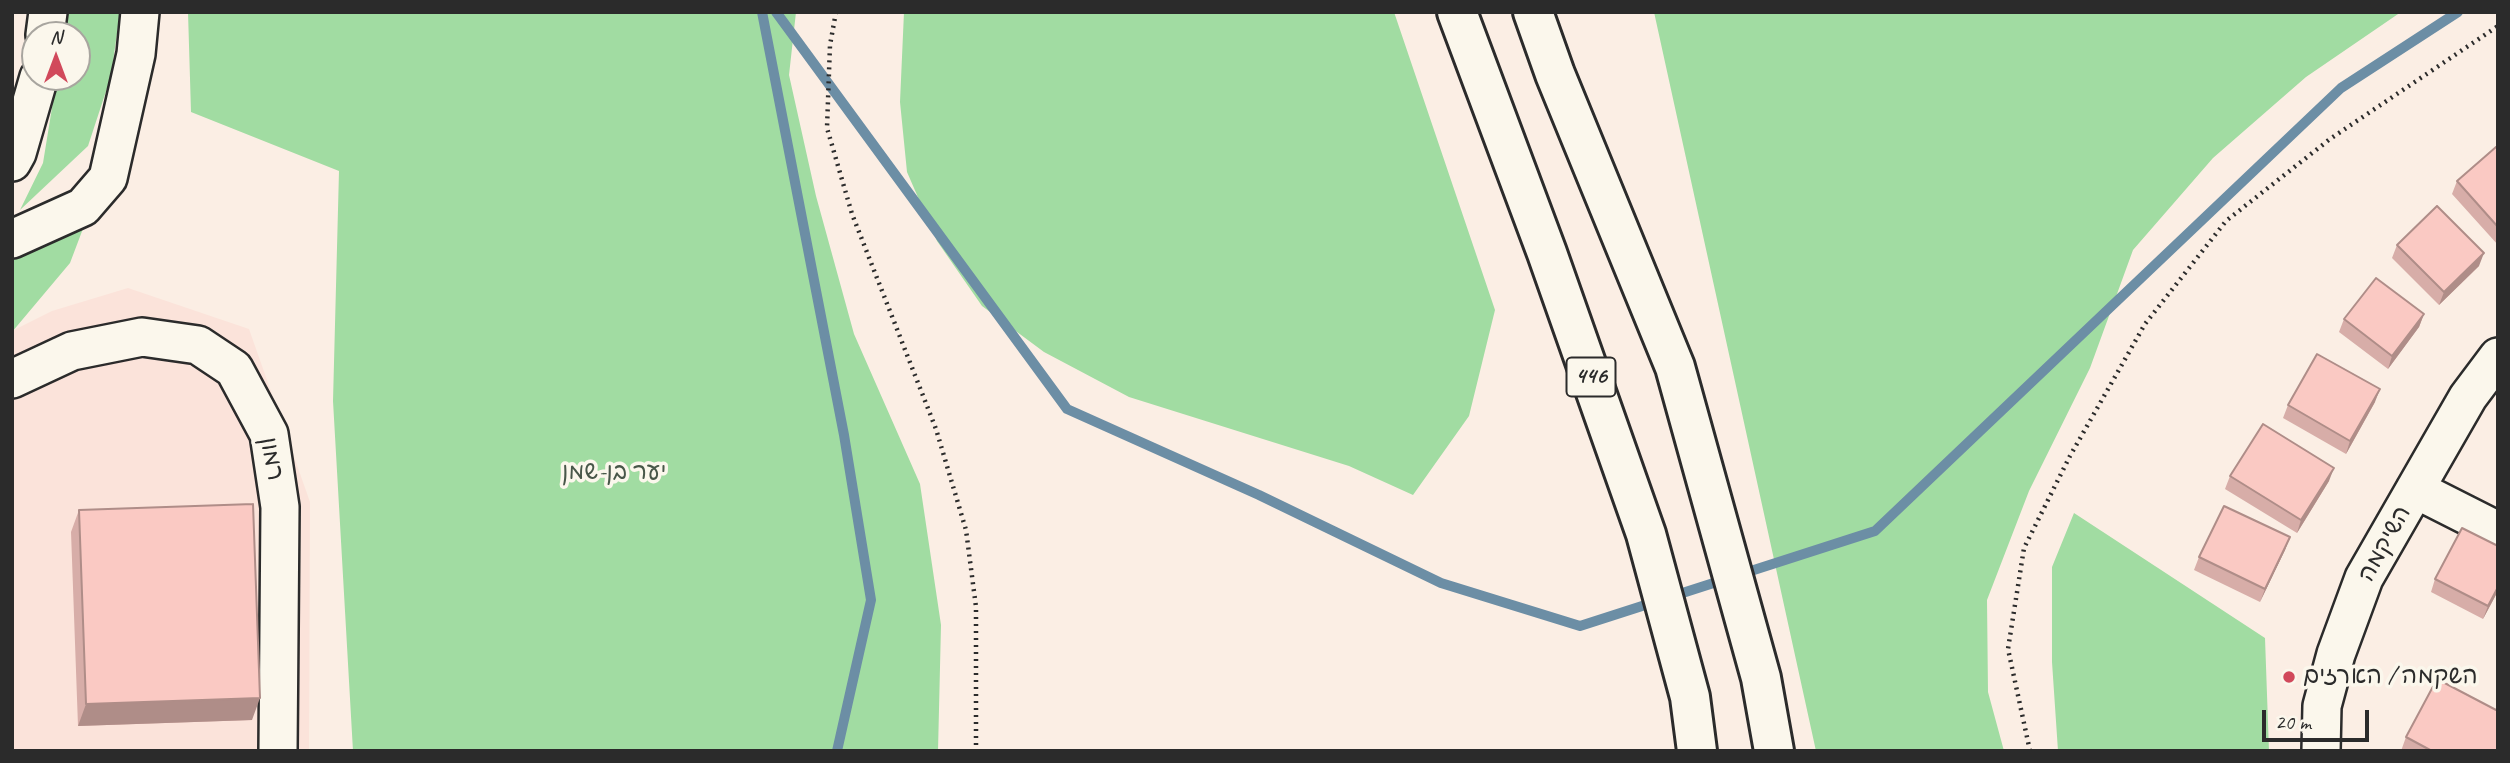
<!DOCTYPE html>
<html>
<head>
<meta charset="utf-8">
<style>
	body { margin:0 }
	#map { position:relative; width:2510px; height:763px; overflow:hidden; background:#fbeee4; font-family:Caveat,sans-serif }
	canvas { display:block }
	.frame { position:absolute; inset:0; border:14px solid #2b2b2b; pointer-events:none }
	.north { position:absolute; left:21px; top:21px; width:70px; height:70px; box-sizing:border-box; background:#fbf7ec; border:2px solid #a8a59f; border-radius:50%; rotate:0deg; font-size:19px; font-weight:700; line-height:28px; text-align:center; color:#2b2b2b }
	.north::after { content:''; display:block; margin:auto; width:24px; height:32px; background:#d1495b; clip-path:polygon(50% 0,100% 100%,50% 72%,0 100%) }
	.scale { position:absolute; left:2262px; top:710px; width:107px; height:32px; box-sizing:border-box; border:4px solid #2b2b2b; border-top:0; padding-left:9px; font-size:21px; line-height:24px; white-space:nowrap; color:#2b2b2b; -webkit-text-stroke:5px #fbf7ec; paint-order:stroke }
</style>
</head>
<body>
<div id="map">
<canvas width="2510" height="763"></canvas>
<div class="frame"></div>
<div class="north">N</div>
<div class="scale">20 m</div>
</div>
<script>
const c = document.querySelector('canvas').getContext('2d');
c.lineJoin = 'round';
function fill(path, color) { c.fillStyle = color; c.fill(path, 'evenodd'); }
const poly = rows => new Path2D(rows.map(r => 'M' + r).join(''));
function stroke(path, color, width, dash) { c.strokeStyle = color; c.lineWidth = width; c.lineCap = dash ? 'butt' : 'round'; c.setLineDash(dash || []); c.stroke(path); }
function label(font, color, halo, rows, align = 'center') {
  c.font = font + ' Caveat,"Playpen Sans Hebrew",sans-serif'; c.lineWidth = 7; c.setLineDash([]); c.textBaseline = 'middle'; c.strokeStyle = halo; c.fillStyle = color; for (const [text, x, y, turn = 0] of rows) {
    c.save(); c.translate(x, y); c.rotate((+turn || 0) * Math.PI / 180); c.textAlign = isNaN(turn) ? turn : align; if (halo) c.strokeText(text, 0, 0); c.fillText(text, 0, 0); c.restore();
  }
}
fill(poly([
	[128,288,249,329,310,502,309,751,12,751,12,331,52,311]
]), '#fbe3da');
fill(poly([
	[67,12,120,12,111,76,88,146,20,210,43,163,57,77,77,77,77,35,64,35],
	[188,12,796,12,789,75,816,196,854,334,920,484,941,625,938,751,353,751,333,401,339,171,191,112],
	[904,12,1394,12,1495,310,1469,416,1413,495,1349,466,1129,397,1044,352,982,306,937,241,907,172,900,102],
	[1654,12,2401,12,2306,77,2213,158,2133,250,2090,368,2029,491,1987,600,1988,692,2004,751,1816,751],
	[84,226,70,263,12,332,12,258],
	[2074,513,2265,638,2269,751,2058,751,2052,662,2052,567]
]), '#a1dca2');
stroke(poly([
	[762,12,844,435,871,600,837,751],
	[776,12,1067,409,1259,495,1441,583,1580,626,1875,531,2341,88,2458,12]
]), '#6c8ea5', 10);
const minor = poly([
	[45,35,48,12],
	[12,162,17,153,39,77],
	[12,239,83,207,108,178,136,54,140,12],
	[12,379,72,351,142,337,198,345,234,369,269,434,280,507,278,751],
	[2415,489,2498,531],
	[2321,751,2322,706,2336,654,2364,578,2468,397,2498,357]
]);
const major = poly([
	[1457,12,1547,253,1646,534,1690,697,1697,751],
	[1533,12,1555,74,1675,367,1761,678,1774,751]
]);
stroke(minor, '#2b2b2b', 42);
stroke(major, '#2b2b2b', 44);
stroke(poly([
	[836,12,830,45,827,128,852,214,936,429,966,530,976,607,976,751],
	[2030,751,2008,649,2024,548,2070,456,2145,324,2226,221,2330,139,2498,26]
]), '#2b2b2b', 4.5, [2, 5]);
stroke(minor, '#fbf7ec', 37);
stroke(major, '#fbf7ec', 38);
fill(poly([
	[2498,149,2498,245,2452,194,2457,181],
	[2397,245,2479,266,2439,305,2392,258],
	[2424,314,2419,327,2388,369,2339,332,2344,319],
	[2375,402,2346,454,2283,418,2288,405],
	[2230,476,2329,481,2297,533,2225,489],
	[79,510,252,720,78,726,71,532],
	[2290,537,2285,550,2260,602,2194,570,2199,557],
	[2498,546,2498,591,2483,619,2431,592,2435,579],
	[2406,737,2498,751,2401,751]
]), '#d7ada8');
fill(poly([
	[2484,253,2479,266,2439,305,2444,292],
	[2424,314,2419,327,2388,369,2392,356],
	[2380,389,2375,402,2346,454,2350,441],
	[2334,468,2329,481,2297,533,2301,520],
	[2290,537,2285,550,2260,602,2265,589],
	[2498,587,2498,591,2483,619,2488,606],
	[260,698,252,720,78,726,86,704]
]), '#af8d88');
const building = poly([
	[2496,147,2498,149,2498,227,2457,181,2496,147],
	[2437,206,2484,253,2444,292,2397,245,2437,206],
	[2376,278,2424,314,2392,356,2344,319,2376,278],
	[2317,354,2380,389,2350,441,2288,405,2317,354],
	[2263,424,2334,468,2301,520,2230,476,2263,424],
	[253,504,260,698,86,704,79,510,253,504],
	[2224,506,2290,537,2265,589,2199,557,2224,506],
	[2462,528,2498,546,2498,587,2488,606,2435,579,2462,528],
	[2437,679,2498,711,2498,751,2432,751,2406,737,2437,679]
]);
fill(building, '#fac9c3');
stroke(building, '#af8d88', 2);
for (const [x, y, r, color] of [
	[2289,677,7,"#d1495b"]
]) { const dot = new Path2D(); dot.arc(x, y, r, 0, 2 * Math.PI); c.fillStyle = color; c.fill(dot); stroke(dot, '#fbf7ec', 2.5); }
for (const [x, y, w] of [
	[1591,377,49]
]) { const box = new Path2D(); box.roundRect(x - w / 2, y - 19.5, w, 39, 5); c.fillStyle = '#fbf7ec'; c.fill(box); stroke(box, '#2b2b2b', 2); }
label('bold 23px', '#2b2b2b', null, [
	["446",1591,377]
]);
label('24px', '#2b2b2b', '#fbf7ec', [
	["רמון",271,459,79],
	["השיקמה",2385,544,-61]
]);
label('24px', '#485749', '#fbf7ec', [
	["יער בן-שמן",614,473]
]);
label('24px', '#2b2b2b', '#fbf7ec', [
	["השקמה / הארזים",2303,677]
], 'left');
</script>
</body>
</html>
